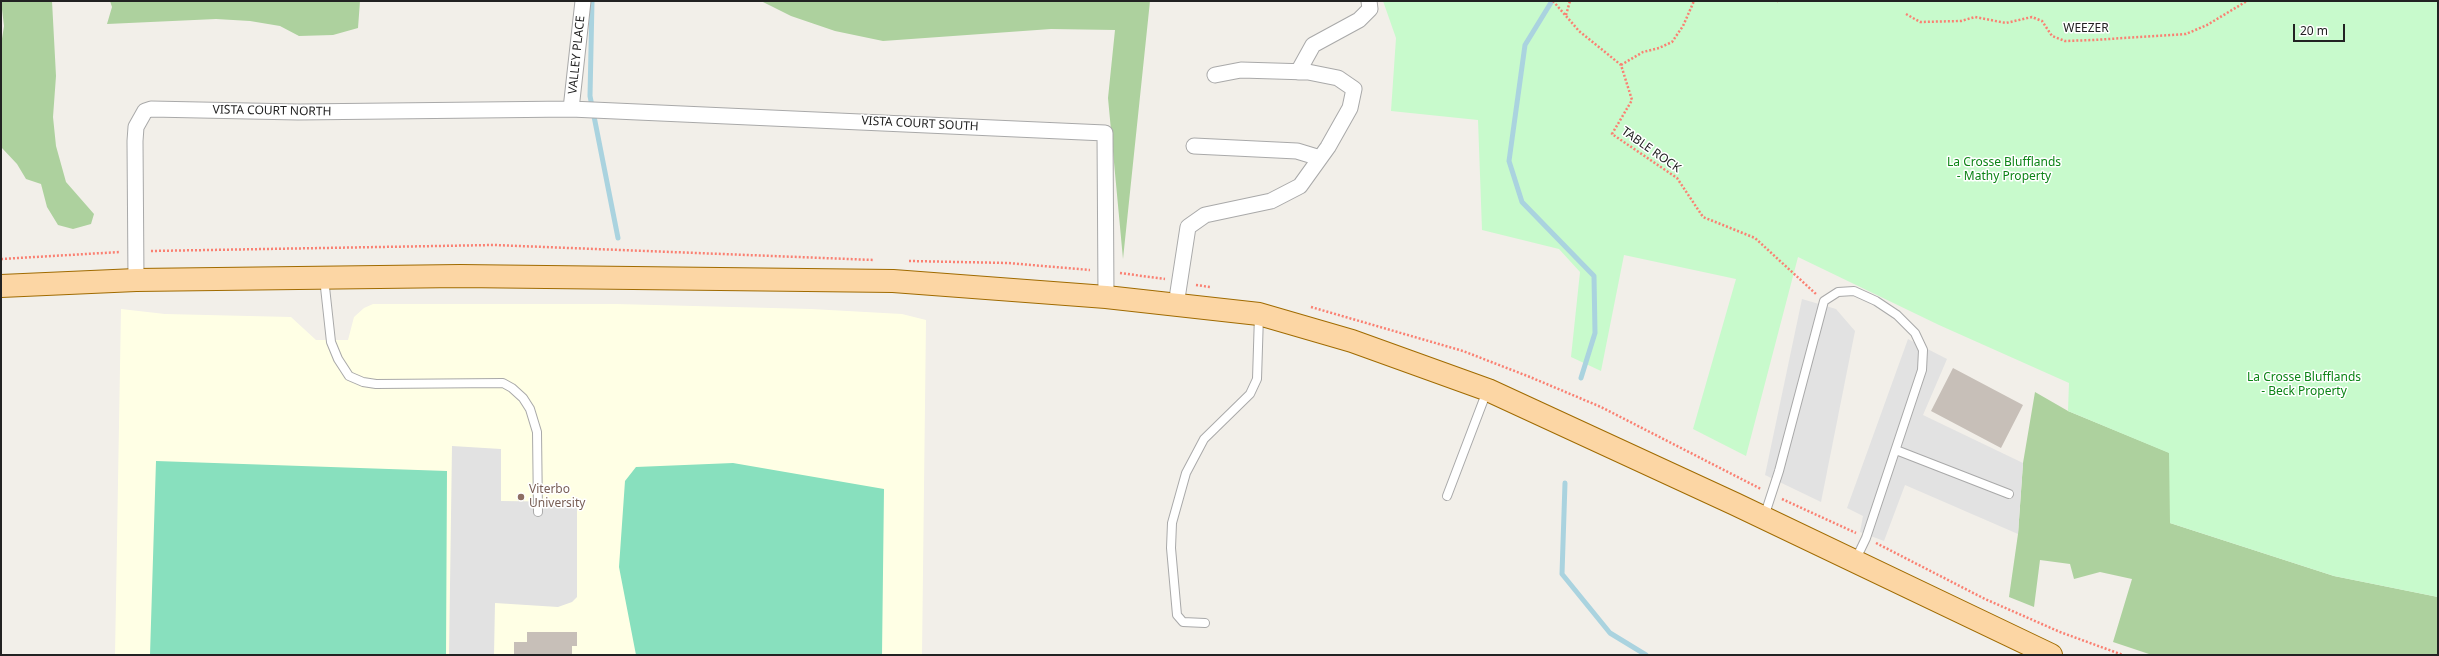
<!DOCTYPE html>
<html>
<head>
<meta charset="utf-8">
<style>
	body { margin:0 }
	#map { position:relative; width:2439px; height:656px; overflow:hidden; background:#f2efe9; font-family:"Noto Sans",sans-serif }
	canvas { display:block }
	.frame { position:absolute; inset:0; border:2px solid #222; pointer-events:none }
	.scale { position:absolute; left:2293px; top:24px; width:52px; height:18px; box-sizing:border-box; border:2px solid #222; border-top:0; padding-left:5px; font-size:12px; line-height:14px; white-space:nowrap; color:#222; -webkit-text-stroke:3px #fff; paint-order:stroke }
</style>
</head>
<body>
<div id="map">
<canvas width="2439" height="656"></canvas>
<div class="frame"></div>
<div class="scale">20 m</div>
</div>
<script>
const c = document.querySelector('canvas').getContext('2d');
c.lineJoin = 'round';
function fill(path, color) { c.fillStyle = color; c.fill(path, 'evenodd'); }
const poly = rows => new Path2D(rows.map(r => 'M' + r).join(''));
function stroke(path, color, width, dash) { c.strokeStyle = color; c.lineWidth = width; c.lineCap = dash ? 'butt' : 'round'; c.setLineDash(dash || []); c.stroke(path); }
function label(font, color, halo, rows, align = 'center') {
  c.font = font + ' "Noto Sans",sans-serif'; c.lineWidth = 3; c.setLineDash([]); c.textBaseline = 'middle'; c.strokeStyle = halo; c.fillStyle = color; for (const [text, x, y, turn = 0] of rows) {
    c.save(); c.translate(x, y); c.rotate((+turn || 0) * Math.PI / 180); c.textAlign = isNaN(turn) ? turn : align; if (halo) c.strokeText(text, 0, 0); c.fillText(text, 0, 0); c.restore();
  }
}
fill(poly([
	[373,304,616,304,811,309,902,314,926,320,922,655,115,655,121,309,165,314,291,317,316,340,348,340,354,317,364,308]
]), '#ffffe5');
fill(poly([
	[1,1,52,1,56,76,53,117,56,146,66,182,94,214,91,224,73,229,58,225,47,207,41,184,26,179,17,164,1,147,1,45,4,26],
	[110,1,360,1,358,28,333,35,299,36,280,26,250,21,216,19,107,24,112,7],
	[761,1,1150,1,1123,259,1108,98,1115,30,1051,29,883,41,835,31,791,16],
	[2035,392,2068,411,2170,453,2170,523,2334,576,2438,597,2438,655,2152,655,2113,642,2132,579,2100,572,2074,579,2070,564,2040,560,2034,607,2009,597,2018,534,2023,463]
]), '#add19e');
fill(poly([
	[1383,1,2438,1,2438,597,2334,576,2170,523,2169,453,2068,411,2069,383,1939,325,1798,257,1746,456,1693,429,1736,279,1624,255,1601,371,1571,357,1580,272,1559,249,1482,230,1478,120,1391,111,1396,38]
]), '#c8facc');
fill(poly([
	[156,461,447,471,446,655,150,655],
	[733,463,884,489,882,655,636,655,619,567,625,481,636,467]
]), '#88e0be');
fill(poly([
	[1802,299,1836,309,1855,331,1821,502,1765,475],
	[1908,339,1947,359,1923,415,2023,463,2018,534,1905,485,1884,541,1860,532,1863,516,1847,508],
	[452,446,501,449,501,501,577,502,577,597,572,602,558,607,495,603,494,655,449,655]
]), '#e2e2e2');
stroke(poly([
	[592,1,590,96,618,238],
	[1552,1,1525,45,1509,161,1522,202,1594,276,1595,333,1581,378],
	[1565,483,1562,574,1610,633,1646,655]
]), '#aad3df', 5);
fill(poly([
	[1953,368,2023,405,2001,448,1931,411],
	[527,632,577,632,577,646,572,646,572,655,514,655,514,642,527,642]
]), '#c7bfb8');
const lane = poly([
	[324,278,331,342,338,359,349,376,363,382,376,384,503,383,512,388,523,398,530,409,537,432,538,512],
	[1896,450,2009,494],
	[1447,496,1487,391],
	[1764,517,1779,471,1824,301,1838,292,1854,291,1876,301,1897,315,1915,333,1923,350,1922,370,1866,538,1855,561],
	[1205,623,1183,622,1177,615,1171,548,1172,523,1186,473,1204,439,1250,394,1257,379,1259,315]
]);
const street = poly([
	[1298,72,1313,45,1359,20,1370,9,1369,1],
	[571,109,583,1],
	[1194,146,1297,151,1320,158],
	[136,280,135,141,136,127,145,111,151,109,298,112,571,109,1105,133,1106,297],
	[1176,305,1188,227,1205,215,1271,201,1300,186,1328,147,1350,108,1354,89,1338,78,1308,72,1241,70,1215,75]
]);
const primary = poly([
	[1,286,136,280,460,276,893,281,1106,297,1259,314,1352,341,1488,390,1735,504,2051,655]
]);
stroke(lane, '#a9a9a9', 10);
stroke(street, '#a9a9a9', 17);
stroke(primary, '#a06b00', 24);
stroke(poly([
	[1553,1,1579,31,1621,65,1632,100,1612,134,1677,178,1703,217,1755,238,1816,294],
	[1777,1,1778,1],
	[1906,14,1920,22,1961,21,1975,17,2006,23,2032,17,2042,21,2052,36,2065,41,2093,40,2186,34,2207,25,2247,1],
	[1566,15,1570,1],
	[1621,65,1643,52,1659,48,1672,42,1683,26,1694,1],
	[151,251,494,245,874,260],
	[1,259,120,252],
	[909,261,1008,263,1090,270],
	[1120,273,1165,279],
	[1196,285,1210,287],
	[1311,307,1463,351,1530,377,1601,407,1761,489],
	[1782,499,1856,533],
	[1876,543,1985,599,2060,632,2123,655]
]), '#fa8072', 2.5, [2, 2]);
stroke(lane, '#fff', 8);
stroke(street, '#fff', 15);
stroke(primary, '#fcd6a4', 22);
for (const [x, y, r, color] of [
	[521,497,4,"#8d6e63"]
]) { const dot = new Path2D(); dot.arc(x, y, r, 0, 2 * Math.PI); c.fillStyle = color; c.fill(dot); stroke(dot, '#fff', 1.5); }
label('12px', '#222', '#fff', [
	["WEEZER",2086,29],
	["VALLEY PLACE",577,55,-84],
	["VISTA COURT NORTH",272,111,1],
	["VISTA COURT SOUTH",920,124,3],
	["TABLE ROCK",1651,150,35]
]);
label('12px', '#0c8416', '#fff', [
	["La Crosse Blufflands",2004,163],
	["- Mathy Property",2004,177],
	["La Crosse Blufflands",2304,378],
	["- Beck Property",2304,392]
]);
label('12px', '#785e54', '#fff', [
	["Viterbo",529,490],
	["University",529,504]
], 'left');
</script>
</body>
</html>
